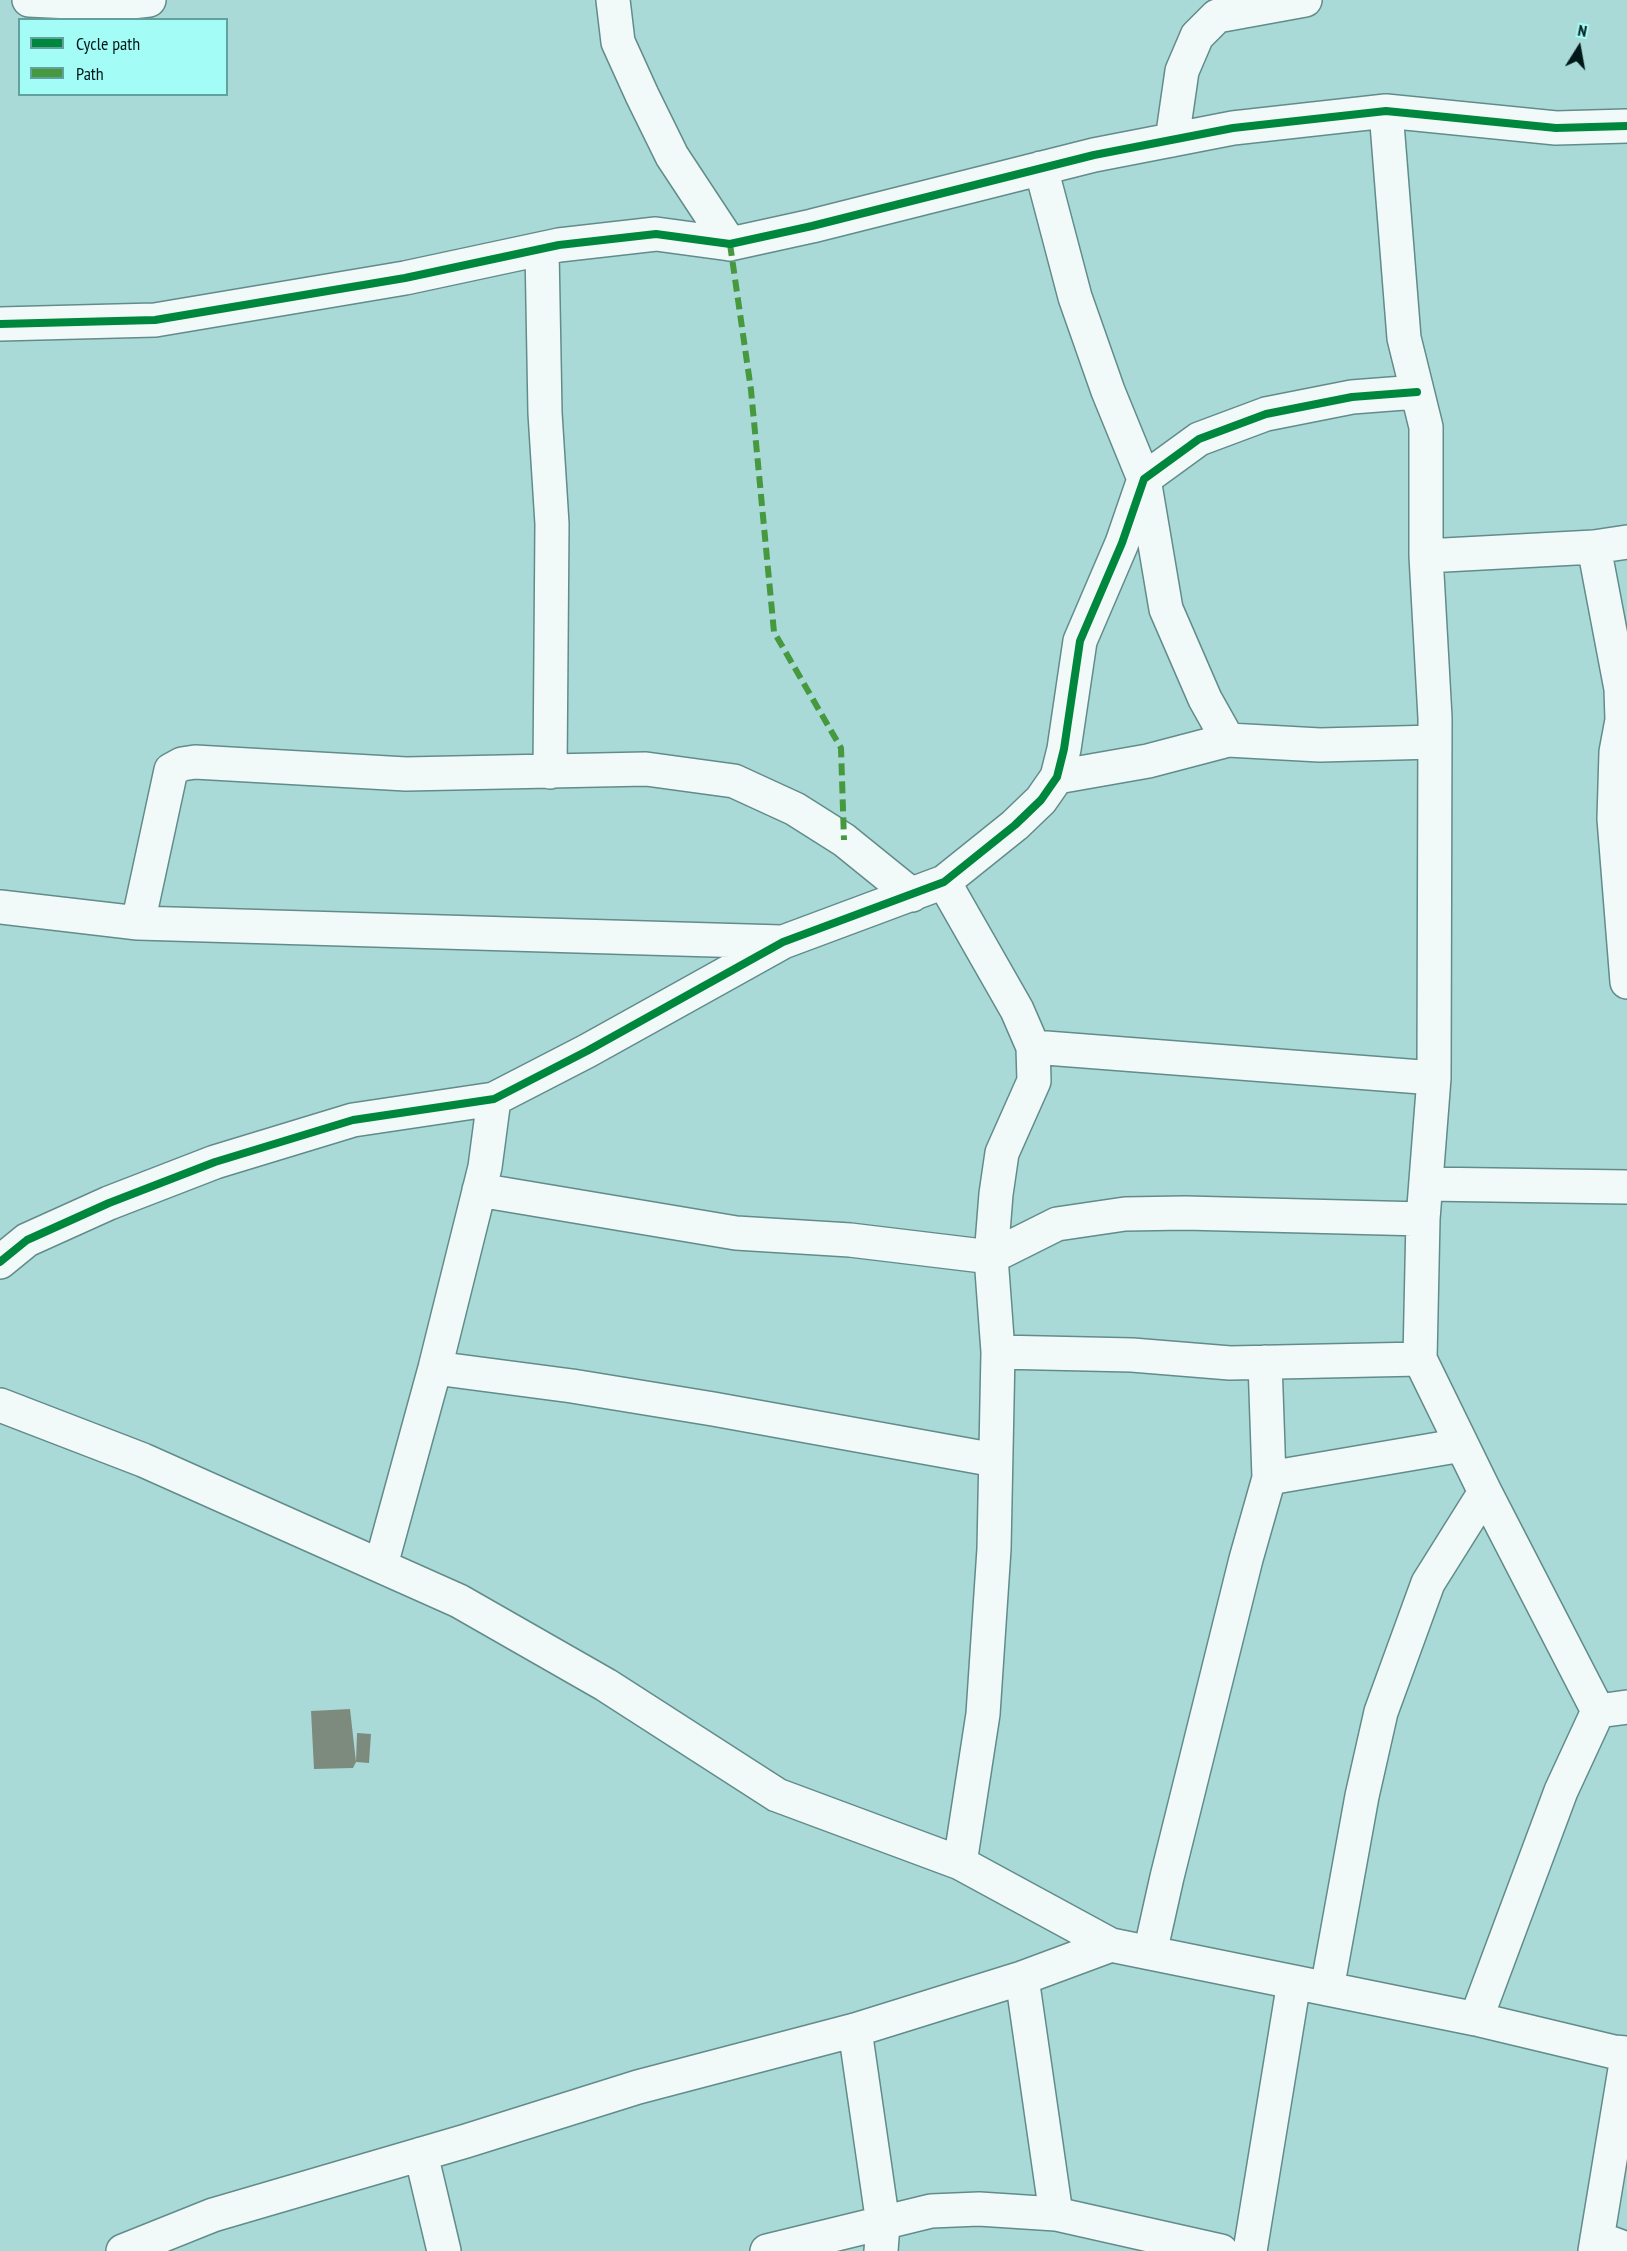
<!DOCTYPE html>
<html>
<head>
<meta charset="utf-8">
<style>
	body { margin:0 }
	#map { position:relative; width:1627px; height:2251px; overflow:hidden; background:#aadad8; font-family:"PT Sans Narrow",sans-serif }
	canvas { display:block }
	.legend { position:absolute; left:18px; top:18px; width:210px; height:78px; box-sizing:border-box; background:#a3fcf6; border:2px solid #62a19d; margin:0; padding:8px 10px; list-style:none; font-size:18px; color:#001918 }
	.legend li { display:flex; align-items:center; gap:12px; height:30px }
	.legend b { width:30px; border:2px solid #62a19d }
	.north { position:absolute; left:1549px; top:18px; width:60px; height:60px; -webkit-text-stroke:4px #a3fcf6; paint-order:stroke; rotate:11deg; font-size:16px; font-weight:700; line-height:24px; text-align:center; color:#001918 }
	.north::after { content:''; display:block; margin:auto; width:21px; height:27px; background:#001918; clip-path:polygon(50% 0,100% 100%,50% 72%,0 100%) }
</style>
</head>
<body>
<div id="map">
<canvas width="1627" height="2251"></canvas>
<ul class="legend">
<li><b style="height:8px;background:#00873e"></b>Cycle path</li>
<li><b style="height:8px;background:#46993e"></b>Path</li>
</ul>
<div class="north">N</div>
</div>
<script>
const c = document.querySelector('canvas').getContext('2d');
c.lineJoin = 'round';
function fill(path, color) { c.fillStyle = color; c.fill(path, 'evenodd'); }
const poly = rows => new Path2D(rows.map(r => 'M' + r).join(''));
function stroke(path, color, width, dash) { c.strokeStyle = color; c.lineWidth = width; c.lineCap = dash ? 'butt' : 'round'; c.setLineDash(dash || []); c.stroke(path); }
fill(poly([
	[350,1709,356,1762,353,1768,314,1769,311,1711],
	[357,1733,371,1734,369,1763,356,1762]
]), '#7d8b7f');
const minor = poly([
	[29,0,113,4,149,0],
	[613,0,618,42,642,95,672,156,730,244],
	[1386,111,1404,338,1426,427,1426,556,1435,718,1434,1078,1423,1219,1420,1359,1485,1492,1598,1711],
	[1172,140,1182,71,1197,36,1217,16,1305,0],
	[1041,168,1075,297,1108,391,1144,479,1166,609,1205,699,1228,740],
	[542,249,545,413,552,524,550,772],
	[0,324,155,320,405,278,559,245,656,234,730,244,812,226,1094,155,1233,128,1386,111,1556,128,1627,126],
	[1594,547,1621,689,1622,720,1616,752,1614,819,1627,982],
	[1426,556,1594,547,1627,542],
	[1057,777,1148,761,1228,740,1320,745,1435,742],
	[944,882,1017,1010,1033,1047,1034,1081,1002,1153,996,1194,991,1257,998,1352,994,1549,983,1714,960,1863],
	[0,907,138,923,781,942],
	[138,923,171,770,182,764,195,762,406,774,646,769,734,781,795,809,844,840,912,895],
	[1033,1047,1434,1078],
	[1426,1184,1627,1187],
	[479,1190,736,1233,850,1240,991,1257,1057,1224,1125,1214,1185,1213,1423,1219],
	[0,1262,27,1240,109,1203,215,1162,353,1120,494,1099,587,1051,783,942,944,882,1015,825,1041,800,1057,777,1064,749,1080,641,1122,543,1144,479,1199,439,1266,414,1352,397,1417,392],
	[998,1352,1132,1355,1230,1363,1420,1359],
	[435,1368,572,1386,713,1409,995,1460],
	[0,1405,143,1460,459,1601,606,1685,777,1795,960,1863,1111,1945],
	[1269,1478,1462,1445],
	[381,1565,435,1368,485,1167,494,1099],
	[1598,1711,1627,1707],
	[1150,1953,1167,1877,1246,1559,1269,1478,1265,1362],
	[1022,1978,1056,2214],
	[1327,1989,1362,1796,1381,1712,1428,1583,1485,1492],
	[1476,2019,1561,1791,1598,1711],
	[855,2030,883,2224,881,2251],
	[421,2154,444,2251],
	[1597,2238,1627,2249],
	[123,2251,213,2215,466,2141,638,2087,855,2030,1022,1978,1111,1945,1476,2019,1614,2052,1627,2053],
	[767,2251,931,2211,979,2209,1056,2214,1221,2251],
	[1250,2251,1294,1982],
	[1595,2251,1627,2057]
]);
stroke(minor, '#618c8a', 36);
stroke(minor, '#f2f9f9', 33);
stroke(poly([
	[730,244,751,390,774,632,841,748,844,840]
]), '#46993e', 6, [12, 6]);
stroke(poly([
	[0,324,155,320,405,278,559,245,656,234,730,244,812,226,1094,155,1233,128,1386,111,1556,128,1627,126],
	[0,1262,27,1240,109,1203,215,1162,353,1120,494,1099,587,1051,783,942,944,882,1015,825,1041,800,1057,777,1064,749,1080,641,1122,543,1144,479,1199,439,1266,414,1352,397,1417,392]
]), '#00873e', 8);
</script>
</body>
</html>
